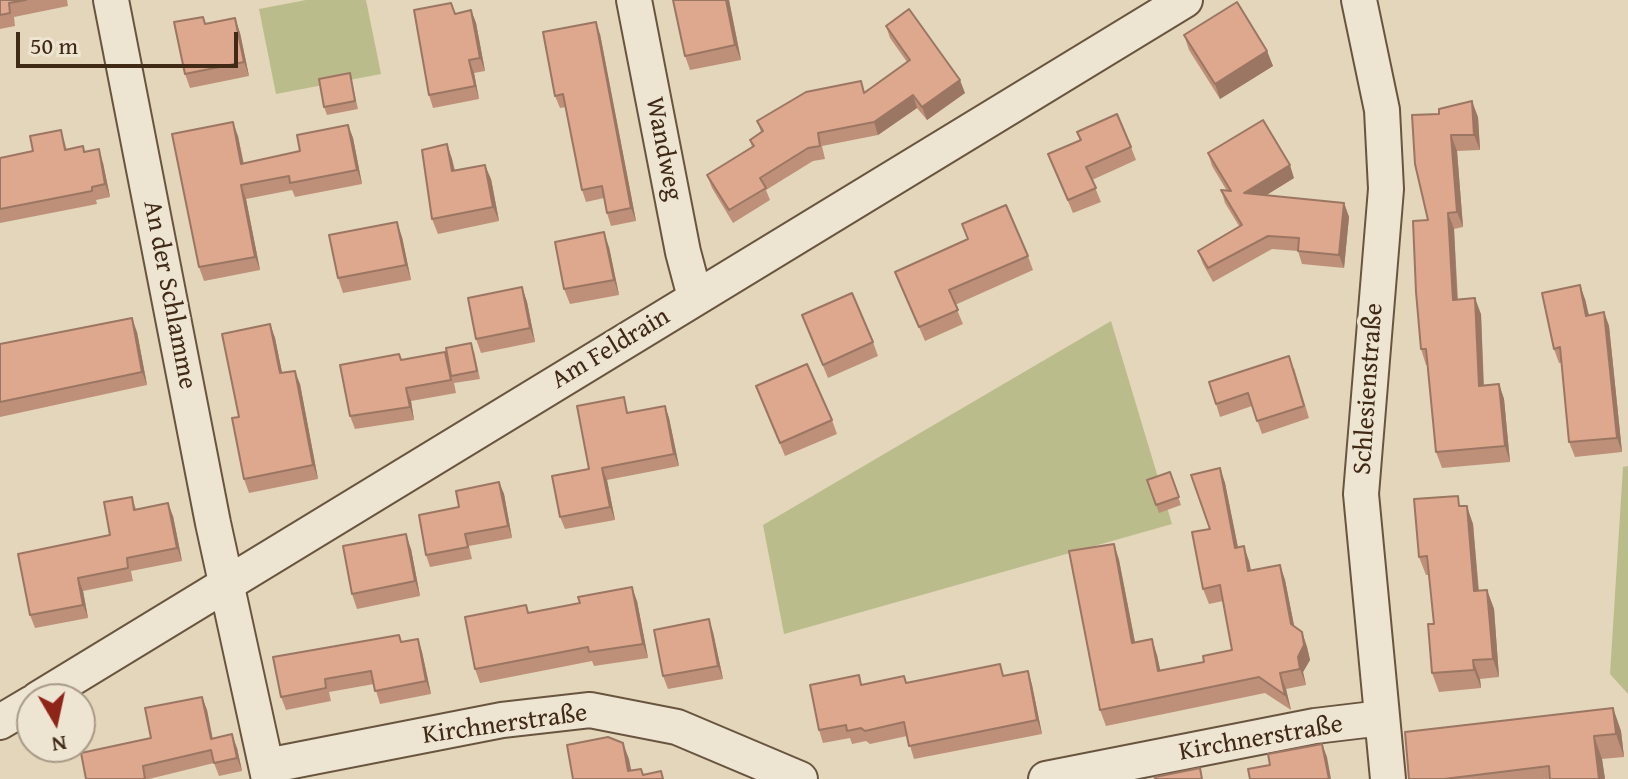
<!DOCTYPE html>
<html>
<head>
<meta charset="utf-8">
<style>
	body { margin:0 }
	#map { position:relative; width:1628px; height:779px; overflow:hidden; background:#e3d6ba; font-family:"Gentium Book Plus",serif }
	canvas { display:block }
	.north { position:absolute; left:16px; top:683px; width:80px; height:80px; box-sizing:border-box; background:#ede4d2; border:2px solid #a89a87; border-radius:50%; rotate:171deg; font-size:22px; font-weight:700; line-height:32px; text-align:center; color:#402a16 }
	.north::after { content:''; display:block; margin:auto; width:28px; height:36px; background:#8f2418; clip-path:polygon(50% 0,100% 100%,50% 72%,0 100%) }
	.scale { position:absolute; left:16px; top:32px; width:222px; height:36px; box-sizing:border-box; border:4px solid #402a16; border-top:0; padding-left:10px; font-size:24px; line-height:28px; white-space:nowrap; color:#402a16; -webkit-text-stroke:6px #ede4d2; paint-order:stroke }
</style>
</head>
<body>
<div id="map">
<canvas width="1628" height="779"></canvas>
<div class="north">N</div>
<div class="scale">50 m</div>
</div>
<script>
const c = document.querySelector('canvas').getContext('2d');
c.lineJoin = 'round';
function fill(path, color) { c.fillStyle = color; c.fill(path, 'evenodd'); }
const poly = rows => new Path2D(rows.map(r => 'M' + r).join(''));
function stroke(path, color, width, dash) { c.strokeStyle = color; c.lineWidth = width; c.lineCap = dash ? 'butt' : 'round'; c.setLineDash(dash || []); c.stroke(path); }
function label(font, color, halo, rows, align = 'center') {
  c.font = font + ' "Gentium Book Plus",serif'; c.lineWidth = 7; c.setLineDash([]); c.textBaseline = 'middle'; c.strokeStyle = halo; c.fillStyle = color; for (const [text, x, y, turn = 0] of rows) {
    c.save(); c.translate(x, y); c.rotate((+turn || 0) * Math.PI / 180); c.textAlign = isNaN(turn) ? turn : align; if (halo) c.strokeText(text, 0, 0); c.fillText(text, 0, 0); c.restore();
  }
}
fill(poly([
	[306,0,366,0,381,74,276,94,259,9],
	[1111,321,1172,524,784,634,763,525],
	[1628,466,1628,694,1610,674,1623,467]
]), '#bbbc8b');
const street = poly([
	[111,0,213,523,269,779],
	[634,0,683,252,695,297],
	[1359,0,1382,110,1386,189,1361,494,1388,779],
	[38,699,1185,0],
	[0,722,32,703],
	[267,766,502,720,590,710,677,727,800,779],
	[1046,779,1315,726,1382,718]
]);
stroke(street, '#69553f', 38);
stroke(street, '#ede4d2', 34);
fill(poly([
	[0,0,67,0,68,6,14,17,15,26,0,29],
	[673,0,729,0,741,60,690,70,685,56],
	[471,10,476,23,485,71,474,73,479,99,433,108,429,95,455,14],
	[203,17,205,24,235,18,240,33,249,76,190,88,185,74],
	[886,26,965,93,927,120,917,108,878,135,822,146,825,159,813,161,766,190,770,200,733,223,712,188,707,175,752,147,750,140,761,132,757,121,865,92,907,62,890,38],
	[600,34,636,221,611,226,607,213,604,198,586,202,582,190,566,107,560,108,555,96],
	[1184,35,1267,51,1273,66,1220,99,1189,50],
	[350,73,358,109,327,115,324,107],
	[1412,115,1478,117,1480,150,1457,151,1463,227,1454,229,1458,299,1481,314,1484,385,1499,384,1504,399,1510,462,1442,468,1436,452,1428,365,1426,365,1421,349,1428,220],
	[348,125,353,138,362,184,295,197,292,190,246,199,260,270,204,281,199,267,238,136,244,164,300,151],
	[61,130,67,150,83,146,85,152,103,163,110,197,96,200,97,204,0,223,0,158,33,151],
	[447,144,452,159,455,170,491,179,499,221,438,234,432,219],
	[1131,147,1136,160,1092,180,1101,202,1073,213,1048,154],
	[1208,153,1294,178,1266,195,1344,203,1349,217,1344,268,1302,264,1298,251,1272,249,1213,282,1203,264,1198,251,1239,226,1225,203,1221,190,1227,191,1212,166],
	[962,224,1028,256,1033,270,955,305,963,324,925,341,895,272,968,239],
	[402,237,411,280,343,293,338,278],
	[609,247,619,295,570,304,564,289],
	[522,287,527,302,535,342,481,353,476,339],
	[1585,299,1589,315,1604,312,1609,326,1622,452,1575,457,1569,442,1562,363,1559,363,1554,349],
	[802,315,873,342,878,356,828,378],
	[270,324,275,338,282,373,300,384,318,479,249,493,244,479,239,417],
	[137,332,147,385,0,417,0,344],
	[474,351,480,379,454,383,456,393,411,401,414,420,355,429,350,416,402,360],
	[1294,368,1309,418,1262,434,1252,406,1220,417,1216,404],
	[756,386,832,420,837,434,785,456],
	[665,406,669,418,679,466,607,480,615,520,565,529,560,517,589,469,629,413],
	[1220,468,1225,483,1238,547,1249,561,1251,570,1280,565,1285,580,1294,626,1302,632,1307,647,1310,660,1303,672,1306,685,1286,689,1291,710,1265,693,1106,726,1100,710,1114,544,1119,560,1135,642,1157,655,1160,671,1204,662,1232,650,1223,601,1209,604,1203,589,1210,529],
	[1170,472,1181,505,1159,513,1147,480],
	[499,482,504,494,512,538,469,546,472,559,430,567,426,555,459,507],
	[132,497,136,509,173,516,182,561,131,571,133,581,83,591,88,618,35,628,30,615,110,535],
	[1462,506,1473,524,1479,591,1487,590,1494,609,1499,677,1480,679,1481,688,1439,692,1432,673,1434,624,1429,575,1426,575,1419,557],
	[411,549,420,596,357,609,352,594],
	[637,601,648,658,594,666,592,661,480,683,475,669,529,613],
	[713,632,723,679,668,689,663,676],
	[418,639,422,652,431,694,380,704,374,684,329,692,331,701,286,710,281,697,402,642],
	[1028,671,1032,685,1042,734,914,759,907,736,870,744,866,741,852,744,850,738,823,743,819,730,863,684,904,676,906,683,1004,676],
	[202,697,207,710,213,739,237,748,242,771,219,776,214,763,149,779,86,779,151,738],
	[1613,708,1621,731,1624,757,1602,759,1605,779,1409,779]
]), '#be9079');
fill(poly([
	[726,0,729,0,741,60,735,45],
	[471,10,476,23,485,71,480,58],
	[235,18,240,33,249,76,244,62],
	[596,22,600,34,636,221,631,208],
	[1267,51,1273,66,1220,99,1215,84],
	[469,60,474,73,479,99,475,86],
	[960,80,965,93,927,120,922,107],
	[913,95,917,108,878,135,874,122],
	[1472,101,1478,117,1480,150,1474,135],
	[233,122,238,136,246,178,241,164],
	[348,125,353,138,362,184,357,170],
	[1451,135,1457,151,1463,227,1457,212],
	[447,144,452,159,457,185,452,171],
	[99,149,103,163,110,197,105,184],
	[485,165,491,179,499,221,493,207],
	[1290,165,1294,178,1249,206,1244,193],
	[241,185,246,199,260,270,255,257],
	[1344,203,1349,217,1344,268,1339,255],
	[1448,213,1454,229,1458,316,1453,300],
	[397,222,402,237,411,280,406,265],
	[604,232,609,247,619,295,614,280],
	[1580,285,1585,299,1592,330,1586,316],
	[522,287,527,302,535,342,530,328],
	[1475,298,1481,314,1484,401,1479,386],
	[1604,312,1609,326,1622,452,1617,438],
	[132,318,137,332,147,385,142,372],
	[270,324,275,338,285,387,280,373],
	[295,371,300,384,318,479,313,465],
	[1499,384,1504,399,1510,462,1505,446],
	[406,388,411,401,414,420,410,407],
	[665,406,669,418,679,466,674,454],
	[602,468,607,480,615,520,610,507],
	[1220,468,1225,483,1241,563,1235,548],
	[499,482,504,494,512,538,508,526],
	[168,503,173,516,182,561,177,548],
	[1467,506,1473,524,1480,610,1474,591],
	[406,534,411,549,420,596,415,581],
	[1114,544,1119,560,1138,658,1132,643],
	[1244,546,1249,561,1254,586,1248,571],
	[1280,565,1285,580,1297,640,1291,624],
	[78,578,83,591,88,618,83,605],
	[632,587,637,601,648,658,643,644],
	[1487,590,1494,609,1499,677,1493,659],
	[709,619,713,632,723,679,718,666],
	[1302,632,1307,647,1310,660,1303,672,1306,685,1300,669,1298,657],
	[418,639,422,652,431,694,426,681],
	[1152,639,1157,655,1164,687,1158,671],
	[1473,660,1480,679,1481,688,1474,670],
	[1028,671,1032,685,1042,734,1037,720],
	[1280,673,1286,689,1291,710,1285,695],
	[202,697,207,710,215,752,211,739],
	[1613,708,1621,731,1624,757,1616,734],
	[232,734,237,748,242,771,237,758],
	[1594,736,1602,759,1605,779,1599,779],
	[623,743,629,759,633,779,628,771],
	[1322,744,1327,757,1331,779,1329,779]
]), '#9b7663');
const building = poly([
	[0,0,26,0,9,3,10,13,0,15,0,0],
	[673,0,726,0,735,45,685,56,673,0],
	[1237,2,1267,51,1215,84,1184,35,1237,2],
	[451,3,455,14,471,10,480,58,469,60,475,86,429,95,414,10,451,3],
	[909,9,960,80,922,107,913,95,874,122,818,133,820,146,808,148,760,178,766,188,729,210,707,175,754,146,750,140,763,131,757,121,806,92,861,81,864,93,910,60,886,26,909,9],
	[203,17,205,24,235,18,244,62,185,74,174,22,203,17],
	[596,22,631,208,607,213,602,186,582,190,563,94,555,96,543,32,596,22],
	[350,73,355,101,324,107,319,79,350,73],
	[1472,101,1474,135,1451,135,1457,212,1448,213,1453,300,1475,298,1479,386,1499,384,1505,446,1436,452,1426,349,1421,349,1416,292,1413,221,1428,220,1415,164,1412,115,1439,114,1439,109,1472,101],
	[1117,114,1131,147,1086,167,1096,188,1068,200,1048,154,1081,140,1077,132,1117,114],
	[1263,120,1290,165,1244,193,1344,203,1339,255,1298,251,1299,238,1268,236,1208,268,1198,251,1242,225,1221,190,1231,191,1208,153,1263,120],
	[233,122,241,164,300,151,297,135,348,125,357,170,290,183,289,176,241,185,255,257,199,267,172,134,233,122],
	[61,130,65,150,83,146,84,152,99,149,105,184,92,187,92,191,0,209,0,158,33,151,30,136,61,130],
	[447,144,452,171,485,165,493,207,432,219,422,150,447,144],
	[1006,205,1028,256,949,290,958,310,919,327,895,272,968,239,962,224,1006,205],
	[397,222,406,265,338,278,329,235,397,222],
	[604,232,614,280,564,289,555,242,604,232],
	[1580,285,1586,316,1604,312,1617,438,1569,442,1560,347,1554,349,1542,293,1580,285],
	[522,287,530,328,476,339,468,298,522,287],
	[852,293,873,342,823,365,802,315,852,293],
	[132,318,142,372,0,402,0,344,132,318],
	[270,324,280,373,295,371,313,465,244,479,232,418,239,417,222,334,270,324],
	[471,343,477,371,451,376,446,348,471,343],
	[445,352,451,380,406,388,410,407,350,416,340,365,399,354,401,360,445,352],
	[1289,356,1304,406,1257,421,1248,393,1216,404,1209,382,1289,356],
	[807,364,832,420,780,443,756,386,807,364],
	[624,397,627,413,665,406,674,454,602,468,610,507,560,517,552,476,589,469,577,406,624,397],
	[1220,468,1235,548,1244,546,1248,571,1280,565,1291,624,1302,632,1304,645,1298,657,1300,669,1280,673,1285,695,1259,677,1100,710,1069,551,1114,544,1132,643,1152,639,1158,671,1204,662,1203,656,1232,650,1220,585,1203,589,1192,532,1210,529,1191,475,1220,468],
	[1170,472,1179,497,1156,505,1147,480,1170,472],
	[499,482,508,526,465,534,468,547,426,555,419,515,459,507,456,491,499,482],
	[1458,496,1459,506,1467,506,1474,591,1487,590,1493,659,1473,660,1474,670,1432,673,1428,624,1434,624,1427,556,1419,557,1414,499,1458,496],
	[132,497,134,510,168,503,177,548,127,558,128,568,78,578,83,605,30,615,18,554,110,535,104,502,132,497],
	[406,534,415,581,352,594,343,546,406,534],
	[632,587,643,644,589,652,588,647,475,669,465,617,526,605,528,613,580,603,578,597,632,587],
	[709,619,718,666,663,676,654,630,709,619],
	[399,635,401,642,418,639,426,681,375,691,371,671,325,679,326,688,281,697,273,657,399,635],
	[1000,664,1003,676,1028,671,1037,720,909,746,904,722,865,731,861,728,847,731,846,725,819,730,810,685,859,675,861,685,904,676,906,683,1000,664],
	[202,697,211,739,232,734,237,758,214,763,211,750,143,766,145,779,86,779,81,753,151,738,145,708,202,697],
	[1613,708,1616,734,1594,736,1599,779,1550,779,1549,766,1444,779,1409,779,1405,732,1613,708],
	[608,737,623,743,628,771,641,769,643,775,661,771,663,779,573,779,567,745,608,737],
	[1322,744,1329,779,1250,779,1248,769,1270,765,1268,754,1322,744],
	[1200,768,1202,779,1155,779,1155,777,1200,768]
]);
fill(building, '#dda88d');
stroke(building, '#9b7663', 2);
label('26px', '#402a16', '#ede4d2', [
	["Wandweg",663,149,79],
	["An der Schlamme",169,295,79],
	["Am Feldrain",611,349,-31],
	["Schlesienstraße",1369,389,-86],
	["Kirchnerstraße",505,725,-8],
	["Kirchnerstraße",1261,739,-10]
]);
</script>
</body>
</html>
